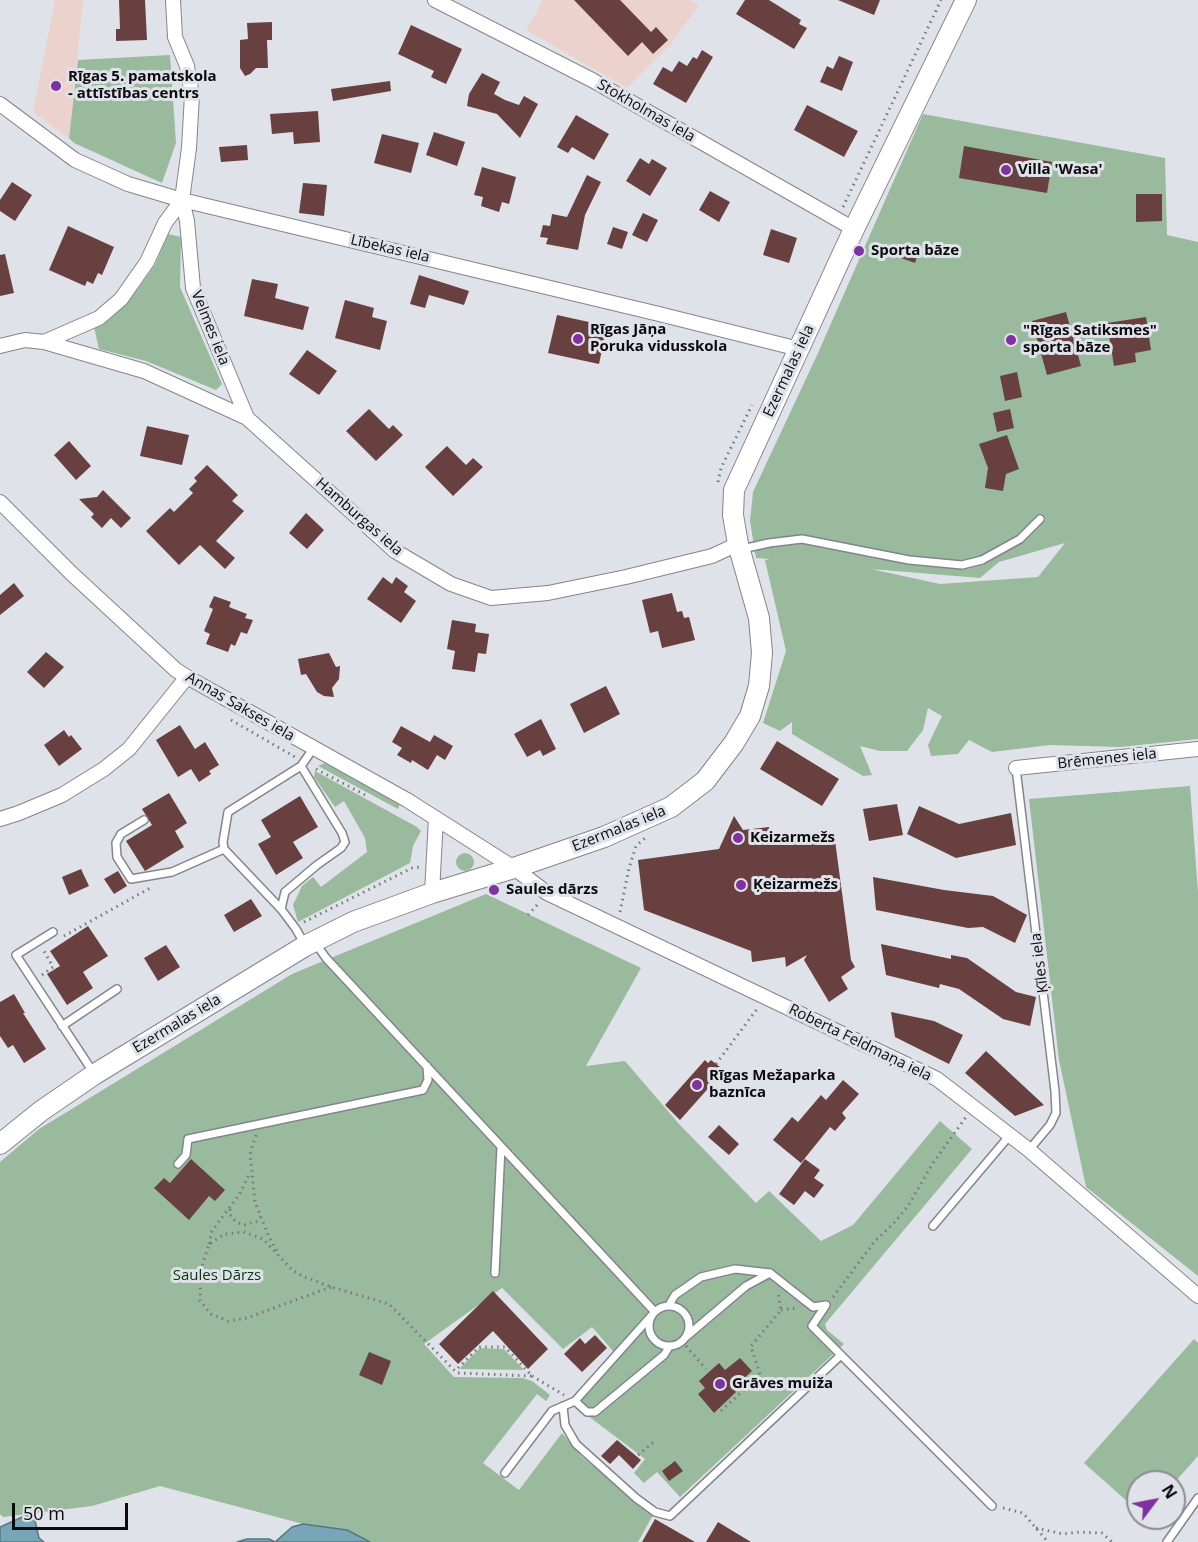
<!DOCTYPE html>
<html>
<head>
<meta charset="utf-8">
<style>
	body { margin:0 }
	#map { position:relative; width:1198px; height:1542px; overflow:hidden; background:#e0e2e9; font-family:"Open Sans",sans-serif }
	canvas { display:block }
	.north { position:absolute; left:1126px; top:1470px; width:60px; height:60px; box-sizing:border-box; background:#e0e2e9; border:2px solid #8b8c91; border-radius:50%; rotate:58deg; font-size:16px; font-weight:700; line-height:24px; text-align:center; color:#0b0b0e }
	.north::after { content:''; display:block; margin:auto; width:21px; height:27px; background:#7f30a1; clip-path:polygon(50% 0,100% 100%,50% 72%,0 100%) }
	.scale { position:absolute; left:12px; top:1503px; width:116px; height:27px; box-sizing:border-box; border:3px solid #0b0b0e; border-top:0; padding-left:8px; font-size:18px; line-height:21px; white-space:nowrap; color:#0b0b0e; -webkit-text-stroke:4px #e0e2e9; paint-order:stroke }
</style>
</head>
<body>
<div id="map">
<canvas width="1198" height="1542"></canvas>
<div class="north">N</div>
<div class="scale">50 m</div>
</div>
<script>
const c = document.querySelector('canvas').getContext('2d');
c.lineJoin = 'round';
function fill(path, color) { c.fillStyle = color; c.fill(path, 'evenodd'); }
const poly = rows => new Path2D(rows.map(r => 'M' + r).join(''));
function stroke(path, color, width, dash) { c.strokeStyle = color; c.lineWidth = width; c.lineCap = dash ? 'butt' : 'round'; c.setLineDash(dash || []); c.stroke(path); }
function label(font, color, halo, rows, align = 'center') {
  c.font = font + ' "Open Sans",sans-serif'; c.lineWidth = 6; c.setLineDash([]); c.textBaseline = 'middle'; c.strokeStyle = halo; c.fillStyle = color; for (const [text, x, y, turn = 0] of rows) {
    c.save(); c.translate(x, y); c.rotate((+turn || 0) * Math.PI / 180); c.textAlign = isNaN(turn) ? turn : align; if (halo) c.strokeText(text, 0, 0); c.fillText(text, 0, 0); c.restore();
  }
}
fill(poly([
	[55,0,83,0,69,138,33,112],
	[543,0,689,0,699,5,670,45,627,88,526,30]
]), '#ecd2cc');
fill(poly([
	[170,55,176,143,162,183,74,143,69,138,78,60],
	[923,114,1165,158,1167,235,1198,242,1198,739,1120,747,1050,745,992,752,969,740,958,754,931,756,928,745,942,716,928,708,923,730,907,751,880,751,860,746,872,775,863,776,792,734,792,722,780,731,763,723,786,651,765,560,770,559,756,558,750,521,753,492,818,353],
	[1065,543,1038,577,940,584,871,569,980,578,999,562],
	[168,234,181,237,180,287,222,384,216,390,146,361,99,349,94,327,115,314,137,290,155,265],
	[325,763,400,804,398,809,318,766],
	[315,771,417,827,421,831,413,846,410,863,298,922,293,905,302,886,313,877,321,887,367,852,365,838,344,801,335,807,314,777],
	[1190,786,1198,892,1198,1276,1086,1187,1059,1060,1029,799],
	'456 862a9 9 0 1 1 18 0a9 9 0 1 1-18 0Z',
	[486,894,641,968,586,1066,625,1061,679,1124,756,1203,769,1191,821,1241,853,1225,940,1121,972,1149,825,1324,827,1330,844,1344,680,1497,657,1472,644,1483,634,1473,645,1459,575,1406,619,1358,592,1327,563,1349,502,1288,424,1344,454,1377,523,1378,532,1381,550,1395,546,1401,537,1394,483,1463,519,1490,562,1433,582,1457,653,1515,638,1542,370,1542,347,1530,303,1524,160,1486,92,1506,3,1517,0,1514,0,1162,39,1129,292,974],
	[1194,1339,1198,1343,1198,1456,1174,1483,1138,1482,1138,1511,1084,1463],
	[480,1348,504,1349,524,1370,461,1369,460,1368]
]), '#99ba9d');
const water = poly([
	[33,1512,39,1538,44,1542,0,1542,0,1527,33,1512],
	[303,1524,347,1530,370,1542,237,1542,247,1539,269,1539,275,1542,292,1527,303,1524]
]);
fill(water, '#78a5b7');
stroke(water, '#577784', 1.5);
fill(poly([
	[119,0,145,0,147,40,116,41,116,29,120,29],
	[574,0,620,0,651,32,656,27,668,40,653,54,642,42,628,56],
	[745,0,769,0,801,20,799,24,807,28,794,49,736,14],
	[838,0,880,0,874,15],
	[272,22,272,40,267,40,268,68,256,68,250,74,245,76,240,68,240,40,248,39,247,23],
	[411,25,462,49,446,84,431,77,434,71,398,54],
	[702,50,713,57,686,103,653,84,663,67,672,72,679,61,687,66,693,57,697,59],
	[839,56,853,62,842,91,820,82,827,66,833,69],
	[482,73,500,82,494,94,505,100,519,105,524,96,538,104,520,138,497,114,467,106,469,94],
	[390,81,391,91,333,101,331,89],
	[807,105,858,131,844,157,794,130],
	[318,111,320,142,294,144,293,132,272,134,270,114],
	[576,115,609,134,594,160,572,147,568,153,557,147],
	[434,132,465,142,457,166,426,155],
	[382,134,419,143,411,173,374,163],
	[247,145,248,160,221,162,219,147],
	[964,146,1052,162,1047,193,959,178],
	[640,158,649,164,652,159,667,168,650,196,626,181],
	[482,167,516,177,509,204,502,202,499,212,481,206,483,197,474,195],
	[587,175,601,182,585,215,578,250,546,244,548,238,540,237,543,225,550,226,552,214,567,217],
	[12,182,32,195,15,221,0,211,0,200],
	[303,183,327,185,324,216,299,213],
	[710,191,730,202,719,222,699,210],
	[1136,194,1162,194,1162,221,1136,222],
	[643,213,658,220,647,242,632,235],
	[68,226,114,247,102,275,98,273,93,284,87,281,85,286,49,270],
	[613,227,628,232,622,249,607,244],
	[771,229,797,238,789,263,763,255],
	[906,245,919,250,915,263,901,258],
	[5,254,14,293,0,296,0,255],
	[419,275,469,291,464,305,429,295,425,308,410,304],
	[252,279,278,284,275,298,309,307,303,330,244,316],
	[345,300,374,308,372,317,387,321,380,350,335,338],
	[1066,312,1081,366,1047,375,1032,321],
	[557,315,607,326,599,364,548,353],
	[1146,317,1151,350,1135,353,1136,362,1114,366,1107,323],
	[307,350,337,371,319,395,289,374],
	[1017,372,1022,397,1005,401,1000,376],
	[369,409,389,429,393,425,403,435,376,461,346,431],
	[1010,409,1014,428,997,432,993,413],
	[147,426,189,435,182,465,140,456],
	[1007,435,1019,469,1006,474,1003,491,985,488,988,468,979,444],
	[69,441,91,466,76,480,54,455],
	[447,446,466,465,473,458,483,467,453,496,425,467],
	[207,465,238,495,232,501,244,511,216,541,235,558,225,569,200,545,179,565,146,531,170,508,174,512,193,493,189,489,197,481,194,478],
	[103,490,131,518,121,528,111,518,102,528,91,517,94,514,79,499,97,497],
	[306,513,324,530,307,549,289,533],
	[383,577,392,584,396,577,408,586,404,592,416,601,401,623,367,599],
	[14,583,24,596,0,615,0,595],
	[672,593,677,612,682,611,684,618,689,617,695,640,662,648,658,631,650,633,642,600],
	[214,596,231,602,229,607,247,614,245,618,253,620,247,634,241,632,235,646,231,644,228,652,206,644,210,634,204,631,213,609,209,607],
	[452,620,476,624,475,632,489,634,486,654,478,653,475,672,452,669,455,651,447,649],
	[46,652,64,667,44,688,27,672],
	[329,653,336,667,340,666,339,679,332,688,334,697,324,696,317,692,306,674,301,675,298,659],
	[606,686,620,714,584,733,570,704],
	[541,719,556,749,543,756,540,750,527,757,514,734],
	[180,725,195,749,205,742,219,765,209,771,211,774,199,782,191,769,178,777,156,740],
	[401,726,430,742,434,735,453,746,445,760,437,755,428,770,412,760,411,763,397,755,402,748,392,742],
	[64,730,69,737,71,735,82,749,59,766,44,745],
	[777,741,839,779,822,806,760,769],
	[169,793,187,823,175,831,184,847,145,871,126,841,152,825,142,809],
	[300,796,318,827,293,842,303,858,276,875,258,844,271,837,261,820],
	[897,804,903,835,869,841,863,809],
	[919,806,959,824,1011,813,1016,845,956,858,907,834],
	[734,816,743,830,769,827,771,842,834,833,851,960,855,967,841,977,848,989,829,1002,804,960,807,955,786,967,785,957,752,962,751,951,644,910,638,860,719,849],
	[81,869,89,886,69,895,62,877],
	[118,871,127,886,114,894,104,879],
	[873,877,944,890,993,896,1027,915,1015,943,983,927,968,928,876,910],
	[251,899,262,916,234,932,224,915],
	[88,926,108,956,83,972,93,988,67,1005,47,974,60,966,50,951],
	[881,944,951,959,951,955,967,958,1016,992,1036,997,1030,1026,1003,1019,959,989,940,984,939,988,886,975],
	[166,945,180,967,158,981,144,958],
	[14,994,25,1013,23,1013,46,1049,24,1063,13,1045,8,1048,0,1036,0,1002],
	[891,1012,934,1021,963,1035,949,1064,895,1037],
	[986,1051,1044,1105,1015,1116,965,1073],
	[705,1060,708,1063,711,1060,720,1067,717,1071,721,1074,680,1120,665,1105],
	[843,1080,859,1094,842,1113,846,1118,835,1131,830,1127,801,1163,773,1140,792,1117,798,1122,821,1095,826,1100],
	[719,1125,739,1144,729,1155,708,1137],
	[191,1159,225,1190,215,1201,209,1196,189,1220,154,1188,164,1178,170,1183],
	[805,1159,820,1170,814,1178,824,1185,814,1198,805,1191,794,1205,779,1194],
	[493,1291,548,1349,528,1369,493,1331,458,1364,439,1344],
	[595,1335,607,1348,582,1372,564,1354,580,1338,585,1344],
	[369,1352,391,1361,382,1385,359,1375],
	[740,1358,752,1371,733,1388,736,1392,714,1413,698,1394,705,1388,699,1381,719,1363,725,1370],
	[617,1440,641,1460,633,1469,619,1455,622,1452,610,1464,601,1456],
	[675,1461,683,1471,669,1481,662,1471],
	[655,1519,695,1542,642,1542],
	[718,1522,751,1542,706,1542]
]), '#67403f');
const lane = poly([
	[742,549,769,543,802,539,909,560,962,565,982,560,1020,539,1040,519],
	[1016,768,1055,1091,1056,1113,1050,1125,1029,1150],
	[144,820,121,834,116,843,117,857,131,879,172,872,224,849,223,842,228,812,301,766,313,749],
	[224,849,281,909,296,929,305,945],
	[281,909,285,892,317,865,341,848,345,842,342,833,301,766],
	[53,932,16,955,93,1072],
	[316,944,326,958,654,1311],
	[62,1026,117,989],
	[178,1164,186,1155,188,1139,423,1090,428,1080,427,1066],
	[933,1226,1010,1135],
	[495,1273,501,1147],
	[770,1273,813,1307,826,1305,812,1326,992,1506],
	[669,1305,675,1295,701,1277,735,1269,770,1273,746,1286,687,1336],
	'649 1326a20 20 0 1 1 40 0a20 20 0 1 1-40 0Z',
	[575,1401,587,1412,595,1412,664,1355,669,1347],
	[563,1406,565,1425,576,1444,636,1498,655,1512,670,1516,841,1355],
	[505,1473,552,1411,575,1401,651,1316],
	[1167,1542,1198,1498]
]);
const street = poly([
	[173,0,175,37,187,66,192,95,189,148,182,200,187,221,193,288,247,418],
	[435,0,592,80,854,229],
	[0,104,75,160,128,184,182,200,659,314,799,349],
	[44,342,99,318,121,299,147,262,165,223,182,200],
	[0,346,25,340,44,342,144,371,247,418,395,551,451,584,491,598,548,593,626,577,712,556,738,544],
	[0,502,71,573,176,670,187,677,407,800,514,868,547,893,937,1079,1029,1150,1198,1296],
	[1016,768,1198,749],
	[0,819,19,813,62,795,104,769,129,749,187,677],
	[432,893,436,818]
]);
const secondary = poly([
	[0,1144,41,1111,95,1074,305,946,353,922,432,893,514,868,604,837,671,807,705,781,734,743,750,716,759,686,762,653,759,618,738,544,733,515,734,490,854,229,966,0]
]);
stroke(lane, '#83858c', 10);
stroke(street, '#83858c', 16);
stroke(secondary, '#83858c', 22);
stroke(poly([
	[843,207,941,0],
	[718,482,721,468,752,405],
	[231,720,295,757],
	[316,769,369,797],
	[620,912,629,868,636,846,645,838],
	[528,915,538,904],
	[304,922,412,868,420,867],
	[64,936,152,887],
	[42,975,53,967,44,951],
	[716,1064,757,1009],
	[256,1135,250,1154,255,1202,269,1237,279,1254],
	[230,1209,230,1215,236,1222,244,1225,258,1221,261,1216],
	[209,1244,212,1231,239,1195,250,1173],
	[331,1287,247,1318,228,1321,211,1314,200,1301,201,1270,209,1244,225,1234,243,1232,263,1239,293,1271,305,1277,331,1287,389,1304,457,1373,532,1376,505,1347,479,1347,455,1371],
	[833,1297,875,1241,893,1224,908,1206,933,1163,966,1117],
	[781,1310,797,1308],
	[686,1346,706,1369],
	[532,1376,564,1395],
	[721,1411,760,1375,751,1346,781,1310,778,1292],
	[638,1455,656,1440],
	[1003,1508,1023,1513,1048,1542],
	[1036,1528,1063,1534,1080,1532,1102,1533,1112,1542]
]), '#78797e', 3, [1.5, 4.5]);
stroke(lane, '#fff', 7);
stroke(street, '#fff', 14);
stroke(secondary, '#fff', 20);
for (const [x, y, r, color] of [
	[56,86,6,"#7f30a1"],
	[1006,170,6,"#7f30a1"],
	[859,251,6,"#7f30a1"],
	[578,339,6,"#7f30a1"],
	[1011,340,6,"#7f30a1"],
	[738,838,6,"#7f30a1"],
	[741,885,6,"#7f30a1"],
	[494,890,6,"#7f30a1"],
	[697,1085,6,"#7f30a1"],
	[720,1384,6,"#7f30a1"]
]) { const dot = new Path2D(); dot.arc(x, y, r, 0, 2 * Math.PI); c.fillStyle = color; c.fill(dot); stroke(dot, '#e0e2e9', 2); }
label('bold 15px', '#0b0b0e', '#e0e2e9', [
	["Rīgas 5. pamatskola",68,77],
	["- attīstības centrs",68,94],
	["Villa 'Wasa'",1018,170],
	["Sporta bāze",871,251],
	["Rīgas Jāņa",590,330],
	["Poruka vidusskola",590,347],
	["\"Rīgas Satiksmes\"",1023,331],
	["sporta bāze",1023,348],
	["Keizarmežs",750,838],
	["Ķeizarmežs",753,885],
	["Saules dārzs",506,890],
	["Rīgas Mežaparka",709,1076],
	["baznīca",709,1093],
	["Grāves muiža",732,1384]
], 'left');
label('15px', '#0b0b0e', '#e0e2e9', [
	["Stokholmas iela",646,111,30],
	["Lībekas iela",390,249,13],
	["Velmes iela",210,328,68],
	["Ezermalas iela",789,371,-65],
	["Hamburgas iela",359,517,41],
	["Annas Sakses iela",240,707,30],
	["Brēmenes iela",1107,759,-6],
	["Ezermalas iela",619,829,-22],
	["Ķīles iela",1040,963,-97],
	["Ezermalas iela",177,1024,-31],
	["Roberta Feldmaņa iela",860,1043,26]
]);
label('15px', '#003811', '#e0e2e9', [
	["Saules Dārzs",217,1276]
]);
</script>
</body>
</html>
